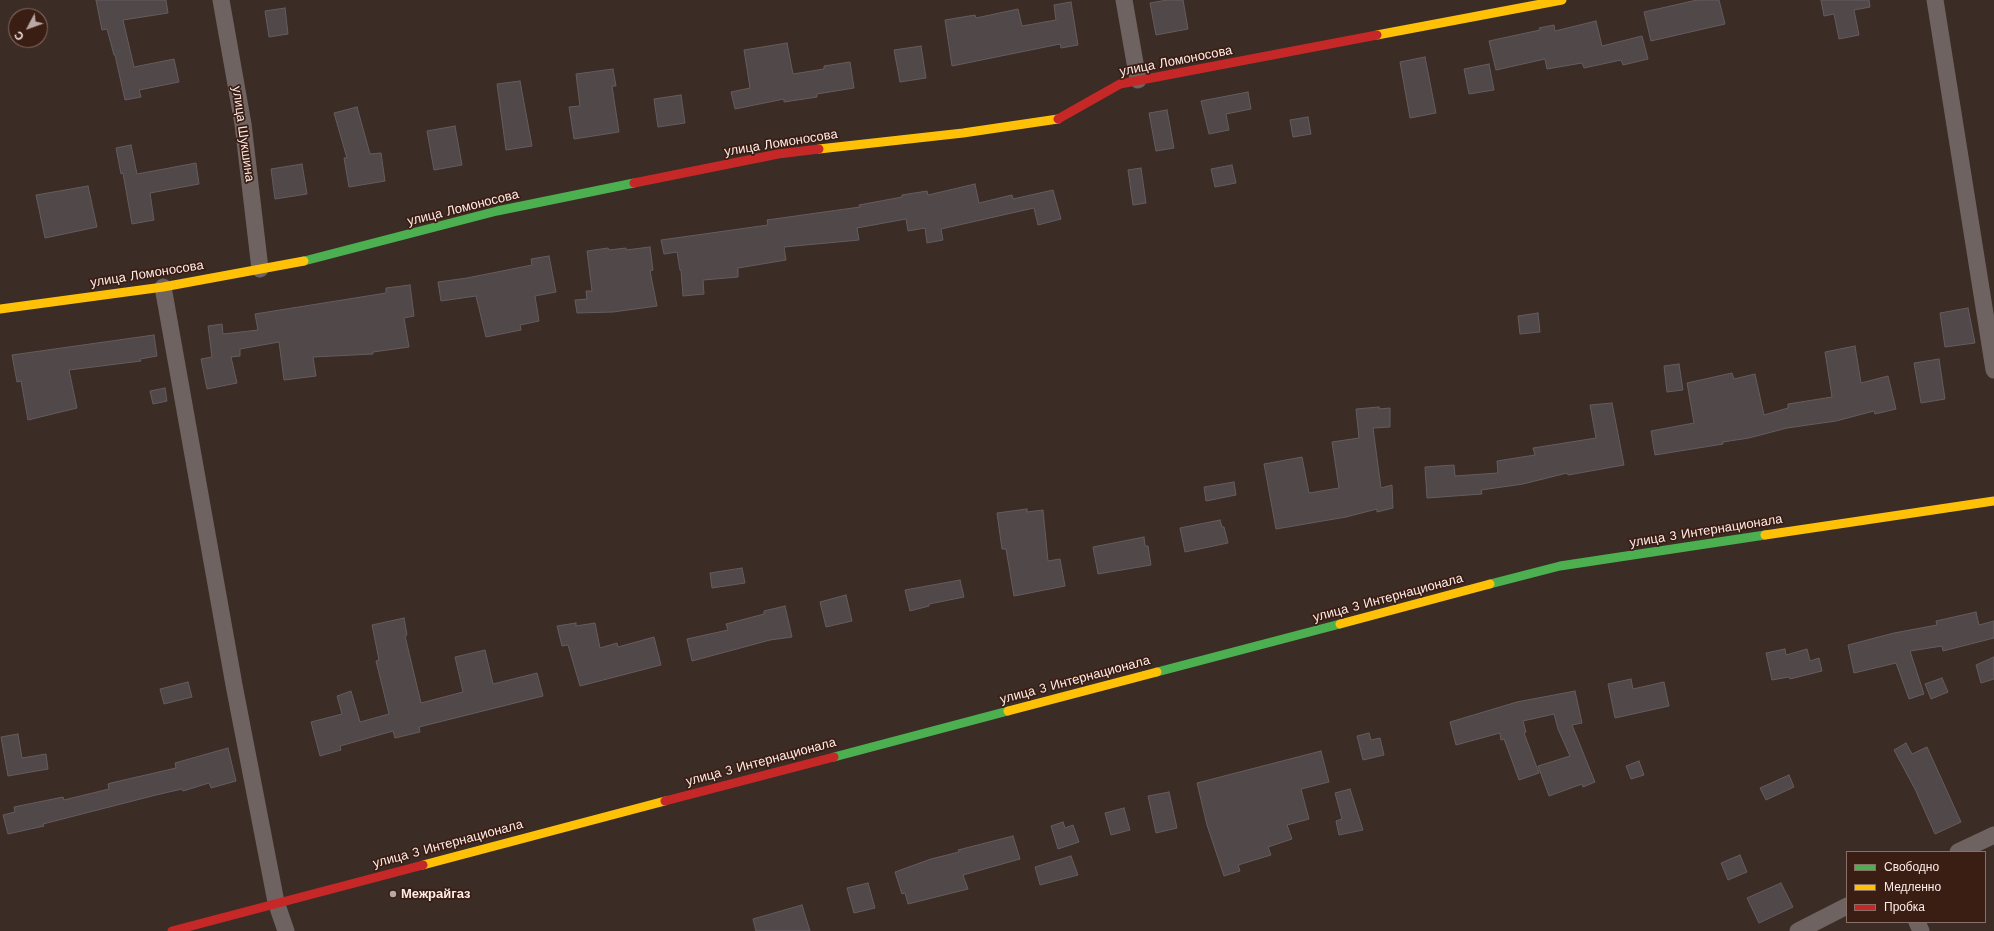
<!DOCTYPE html>
<html>
<head>
<meta charset="utf-8">
<style>
	body { margin:0 }
	#map { position:relative; width:1994px; height:931px; overflow:hidden; background:#3c2c26; font-family:"Work Sans",sans-serif }
	canvas { display:block }
	.legend { position:absolute; left:1846px; top:851px; width:140px; height:72px; box-sizing:border-box; background:#3a1d13; border:1px solid #887068; margin:0; padding:5px 7px; list-style:none; font-size:12px; color:#fdece7 }
	.legend li { display:flex; align-items:center; gap:8px; height:20px }
	.legend b { width:20px; border:1px solid #887068 }
	.north { position:absolute; left:8px; top:8px; width:40px; height:40px; box-sizing:border-box; background:#3a1d13; border:1px solid #887068; border-radius:50%; rotate:229deg; font-size:11px; font-weight:700; line-height:16px; text-align:center; color:#fdece7 }
	.north::after { content:''; display:block; margin:auto; width:14px; height:18px; background:#b9a9a3; clip-path:polygon(50% 0,100% 100%,50% 72%,0 100%) }
</style>
</head>
<body>
<div id="map">
<canvas width="1994" height="931"></canvas>
<ul class="legend">
<li><b style="height:5px;background:#4caf50"></b>Свободно</li>
<li><b style="height:5px;background:#ffc107"></b>Медленно</li>
<li><b style="height:5px;background:#c62828"></b>Пробка</li>
</ul>
<div class="north">С</div>
</div>
<script>
const c = document.querySelector('canvas').getContext('2d');
c.lineJoin = 'round';
function fill(path, color) { c.fillStyle = color; c.fill(path, 'evenodd'); }
const poly = rows => new Path2D(rows.map(r => 'M' + r).join(''));
function stroke(path, color, width, dash) { c.strokeStyle = color; c.lineWidth = width; c.lineCap = dash ? 'butt' : 'round'; c.setLineDash(dash || []); c.stroke(path); }
function label(font, color, halo, rows, align = 'center') {
  c.font = font + ' "Work Sans",sans-serif'; c.lineWidth = 3.5; c.setLineDash([]); c.textBaseline = 'middle'; c.strokeStyle = halo; c.fillStyle = color; for (const [text, x, y, turn = 0] of rows) {
    c.save(); c.translate(x, y); c.rotate((+turn || 0) * Math.PI / 180); c.textAlign = isNaN(turn) ? turn : align; if (halo) c.strokeText(text, 0, 0); c.fillText(text, 0, 0); c.restore();
  }
}
const building = poly([
	[96,0,166,0,168,13,123,20,134,67,174,59,179,82,139,90,141,97,125,100,115,55,114,55,107,29,102,30,96,0],
	[1167,0,1183,0,1188,29,1156,35,1150,3,1167,0],
	[1697,0,1719,0,1725,24,1651,41,1644,12,1697,0],
	[1821,0,1869,0,1870,7,1854,10,1859,35,1839,39,1834,14,1824,16,1821,0],
	[1071,2,1078,45,1061,48,1060,44,952,66,945,20,975,15,976,18,1018,9,1022,26,1056,20,1054,5,1071,2],
	[285,8,288,34,269,37,265,11,285,8],
	[1596,21,1602,46,1642,36,1648,59,1623,65,1621,60,1584,68,1582,63,1547,69,1545,59,1496,70,1489,41,1540,30,1539,28,1554,25,1555,31,1596,21],
	[787,43,793,74,824,69,824,66,850,62,854,88,817,94,817,97,784,102,784,99,735,109,731,92,750,88,744,50,787,43],
	[921,46,926,78,900,82,894,50,921,46],
	[1425,57,1436,113,1410,118,1400,62,1425,57],
	[1489,64,1494,90,1469,94,1464,69,1489,64],
	[613,69,616,86,612,86,619,132,574,139,569,107,580,106,576,74,613,69],
	[520,81,532,146,506,150,497,84,520,81],
	[1248,92,1251,109,1226,114,1229,130,1209,134,1201,101,1248,92],
	[681,95,685,123,658,127,654,99,681,95],
	[357,107,370,154,381,153,385,181,349,187,344,158,347,158,334,113,357,107],
	[1167,110,1174,148,1156,151,1149,113,1167,110],
	[1308,117,1311,134,1293,137,1290,120,1308,117],
	[455,126,462,165,434,170,427,131,455,126],
	[131,145,137,174,196,163,199,184,150,193,154,220,132,224,123,173,121,174,116,148,131,145],
	[302,164,307,194,275,199,271,169,302,164],
	[1232,165,1236,183,1215,187,1211,169,1232,165],
	[1141,168,1146,203,1133,205,1128,170,1141,168],
	[975,184,979,203,1012,195,1013,199,1053,190,1061,219,1038,225,1034,208,941,229,943,240,927,243,925,228,908,231,906,219,857,228,859,240,784,247,786,260,738,268,738,277,703,280,704,294,683,296,681,270,680,270,677,252,664,254,661,240,768,225,767,220,860,207,859,205,902,197,902,195,927,191,928,195,975,184],
	[88,186,97,227,45,238,36,195,88,186],
	[650,247,653,270,650,271,657,306,613,312,577,313,575,300,587,299,586,291,592,291,587,251,608,248,609,250,626,248,626,250,650,247],
	[549,256,556,292,535,296,539,321,520,325,521,330,486,337,476,296,441,301,438,282,467,278,532,265,531,259,549,256],
	[410,285,414,316,404,318,409,347,373,352,373,354,313,357,316,376,284,380,279,342,240,349,240,356,231,357,237,383,207,389,201,359,212,357,208,326,222,324,223,334,258,330,255,314,386,293,386,288,410,285],
	[1968,308,1975,343,1945,347,1940,313,1968,308],
	[1538,313,1540,332,1520,334,1518,316,1538,313],
	[154,335,157,356,140,359,141,361,69,370,77,408,28,420,21,381,17,382,12,355,154,335],
	[1855,346,1861,383,1888,376,1896,409,1875,414,1874,411,1836,421,1787,428,1749,438,1723,442,1723,444,1655,455,1651,431,1694,423,1687,383,1732,373,1734,379,1755,374,1764,415,1788,408,1788,404,1832,397,1825,352,1855,346],
	[1939,359,1945,399,1921,403,1914,363,1939,359],
	[1679,364,1683,390,1667,392,1664,366,1679,364],
	[165,388,167,401,153,404,150,391,165,388],
	[1612,403,1624,465,1568,475,1567,473,1523,484,1481,490,1482,494,1427,498,1425,467,1454,465,1455,476,1498,473,1497,461,1535,455,1533,448,1596,438,1590,405,1612,403],
	[1379,407,1379,409,1390,408,1390,427,1373,428,1381,488,1392,485,1393,508,1377,512,1377,509,1346,517,1276,529,1264,464,1302,457,1309,493,1339,488,1332,442,1359,438,1356,409,1379,407],
	[1234,482,1236,495,1206,501,1204,487,1234,482],
	[1027,509,1027,512,1043,510,1048,561,1060,559,1065,586,1014,596,1006,549,1002,549,997,513,1027,509],
	[1220,520,1222,527,1224,527,1228,543,1185,552,1180,528,1220,520],
	[1144,537,1145,546,1148,546,1151,565,1098,574,1093,547,1144,537],
	[742,568,745,583,712,588,710,573,742,568],
	[960,580,964,597,929,604,929,606,910,611,905,590,960,580],
	[846,595,852,621,826,627,820,602,846,595],
	[785,606,792,637,770,640,692,661,687,639,728,630,726,624,764,614,764,611,785,606],
	[1976,612,1979,625,1994,621,1994,638,1943,651,1942,646,1910,651,1924,694,1909,699,1896,663,1854,673,1848,645,1894,633,1937,625,1936,621,1976,612],
	[404,618,407,635,405,636,421,703,463,692,455,657,485,650,493,684,537,673,543,696,419,727,420,732,395,738,393,731,340,746,341,750,320,756,311,722,342,714,337,696,351,691,360,722,389,714,376,661,379,660,372,625,404,618],
	[576,623,576,626,595,623,600,648,617,643,618,647,654,637,661,665,580,686,568,645,562,646,557,626,576,623],
	[1785,649,1786,655,1807,649,1810,661,1819,658,1822,671,1790,679,1789,677,1772,680,1766,653,1785,649],
	[1994,657,1994,679,1981,683,1976,665,1994,657],
	[1942,678,1948,692,1931,699,1925,684,1942,678],
	[1631,679,1633,689,1664,682,1669,706,1615,718,1608,684,1631,679],
	[188,682,192,697,164,704,160,689,188,682],
	[1575,691,1582,723,1572,725,1595,782,1583,787,1582,784,1549,796,1538,766,1570,756,1558,729,1554,714,1523,721,1526,732,1524,733,1539,773,1519,780,1504,739,1501,740,1500,733,1456,745,1450,722,1517,702,1575,691],
	[1369,733,1371,740,1380,738,1384,755,1363,760,1357,736,1369,733],
	[18,734,22,758,46,754,48,769,8,776,1,737,18,734],
	[1906,743,1912,754,1927,747,1961,822,1935,834,1915,789,1894,750,1906,743],
	[228,748,236,781,211,788,209,783,183,791,182,789,156,795,43,824,44,826,8,834,3,815,15,812,14,807,63,797,64,800,109,789,108,784,111,783,176,768,175,763,228,748],
	[1321,751,1329,782,1301,789,1309,819,1287,825,1292,839,1268,847,1271,855,1238,865,1240,871,1224,876,1207,825,1197,783,1321,751],
	[1639,761,1644,775,1631,779,1626,766,1639,761],
	[1789,775,1794,787,1766,800,1760,788,1789,775],
	[1350,789,1363,830,1339,835,1336,821,1342,819,1335,793,1350,789],
	[1169,792,1177,828,1156,833,1148,796,1169,792],
	[1124,808,1130,830,1111,835,1105,813,1124,808],
	[1063,822,1065,828,1073,825,1079,842,1058,849,1051,826,1063,822],
	[1013,836,1020,859,963,875,968,889,908,904,905,893,902,894,895,872,931,859,959,852,958,850,1013,836],
	[1740,855,1747,872,1728,880,1721,863,1740,855],
	[1071,856,1078,875,1040,885,1035,867,1071,856],
	[868,883,875,908,854,913,847,888,868,883],
	[1781,883,1793,907,1759,923,1747,898,1781,883],
	[802,905,810,931,756,931,753,919,802,905]
]);
fill(building, '#51484a');
stroke(building, '#655c5f', 1);
stroke(poly([
	[221,0,243,124,260,269],
	[1124,0,1138,80],
	[1935,0,1994,370],
	[163,287,234,685,276,902,286,931],
	[1958,852,1994,835],
	[1917,922,1921,931],
	[1798,931,1847,906]
]), '#6f6362', 17);
stroke(poly([
	[304,261,497,211,634,183],
	[1490,584,1560,566,1765,535],
	[1157,672,1340,624],
	[834,757,1008,711]
]), '#4caf50', 9);
stroke(poly([
	[1377,35,1562,0],
	[819,149,963,133,1058,119],
	[0,309,163,287,304,261],
	[1765,535,1994,501],
	[1340,624,1490,584],
	[1008,711,1157,672],
	[423,865,665,801]
]), '#ffc107', 9);
stroke(poly([
	[1058,119,1120,84,1377,35],
	[634,183,778,154,819,149],
	[665,801,834,757],
	[172,931,423,865]
]), '#c62828', 9);
for (const [x, y, r, color] of [
	[393,894,4,"#b9a9a3"]
]) { const dot = new Path2D(); dot.arc(x, y, r, 0, 2 * Math.PI); c.fillStyle = color; c.fill(dot); stroke(dot, '#3a1d13', 1.5); }
label('13px', '#fdece7', '#3a1d13', [
	["улица Ломоносова",1176,61,-11],
	["улица Шукшина",243,134,82],
	["улица Ломоносова",781,143,-9],
	["улица Ломоносова",463,208,-14],
	["улица Ломоносова",147,274,-9],
	["улица 3 Интернационала",1706,531,-9],
	["улица 3 Интернационала",1388,598,-15],
	["улица 3 Интернационала",1075,680,-15],
	["улица 3 Интернационала",761,762,-15],
	["улица 3 Интернационала",448,844,-15]
]);
label('bold 13px', '#fdece7', '#3a1d13', [
	["Межрайгаз",401,894]
], 'left');
</script>
</body>
</html>
